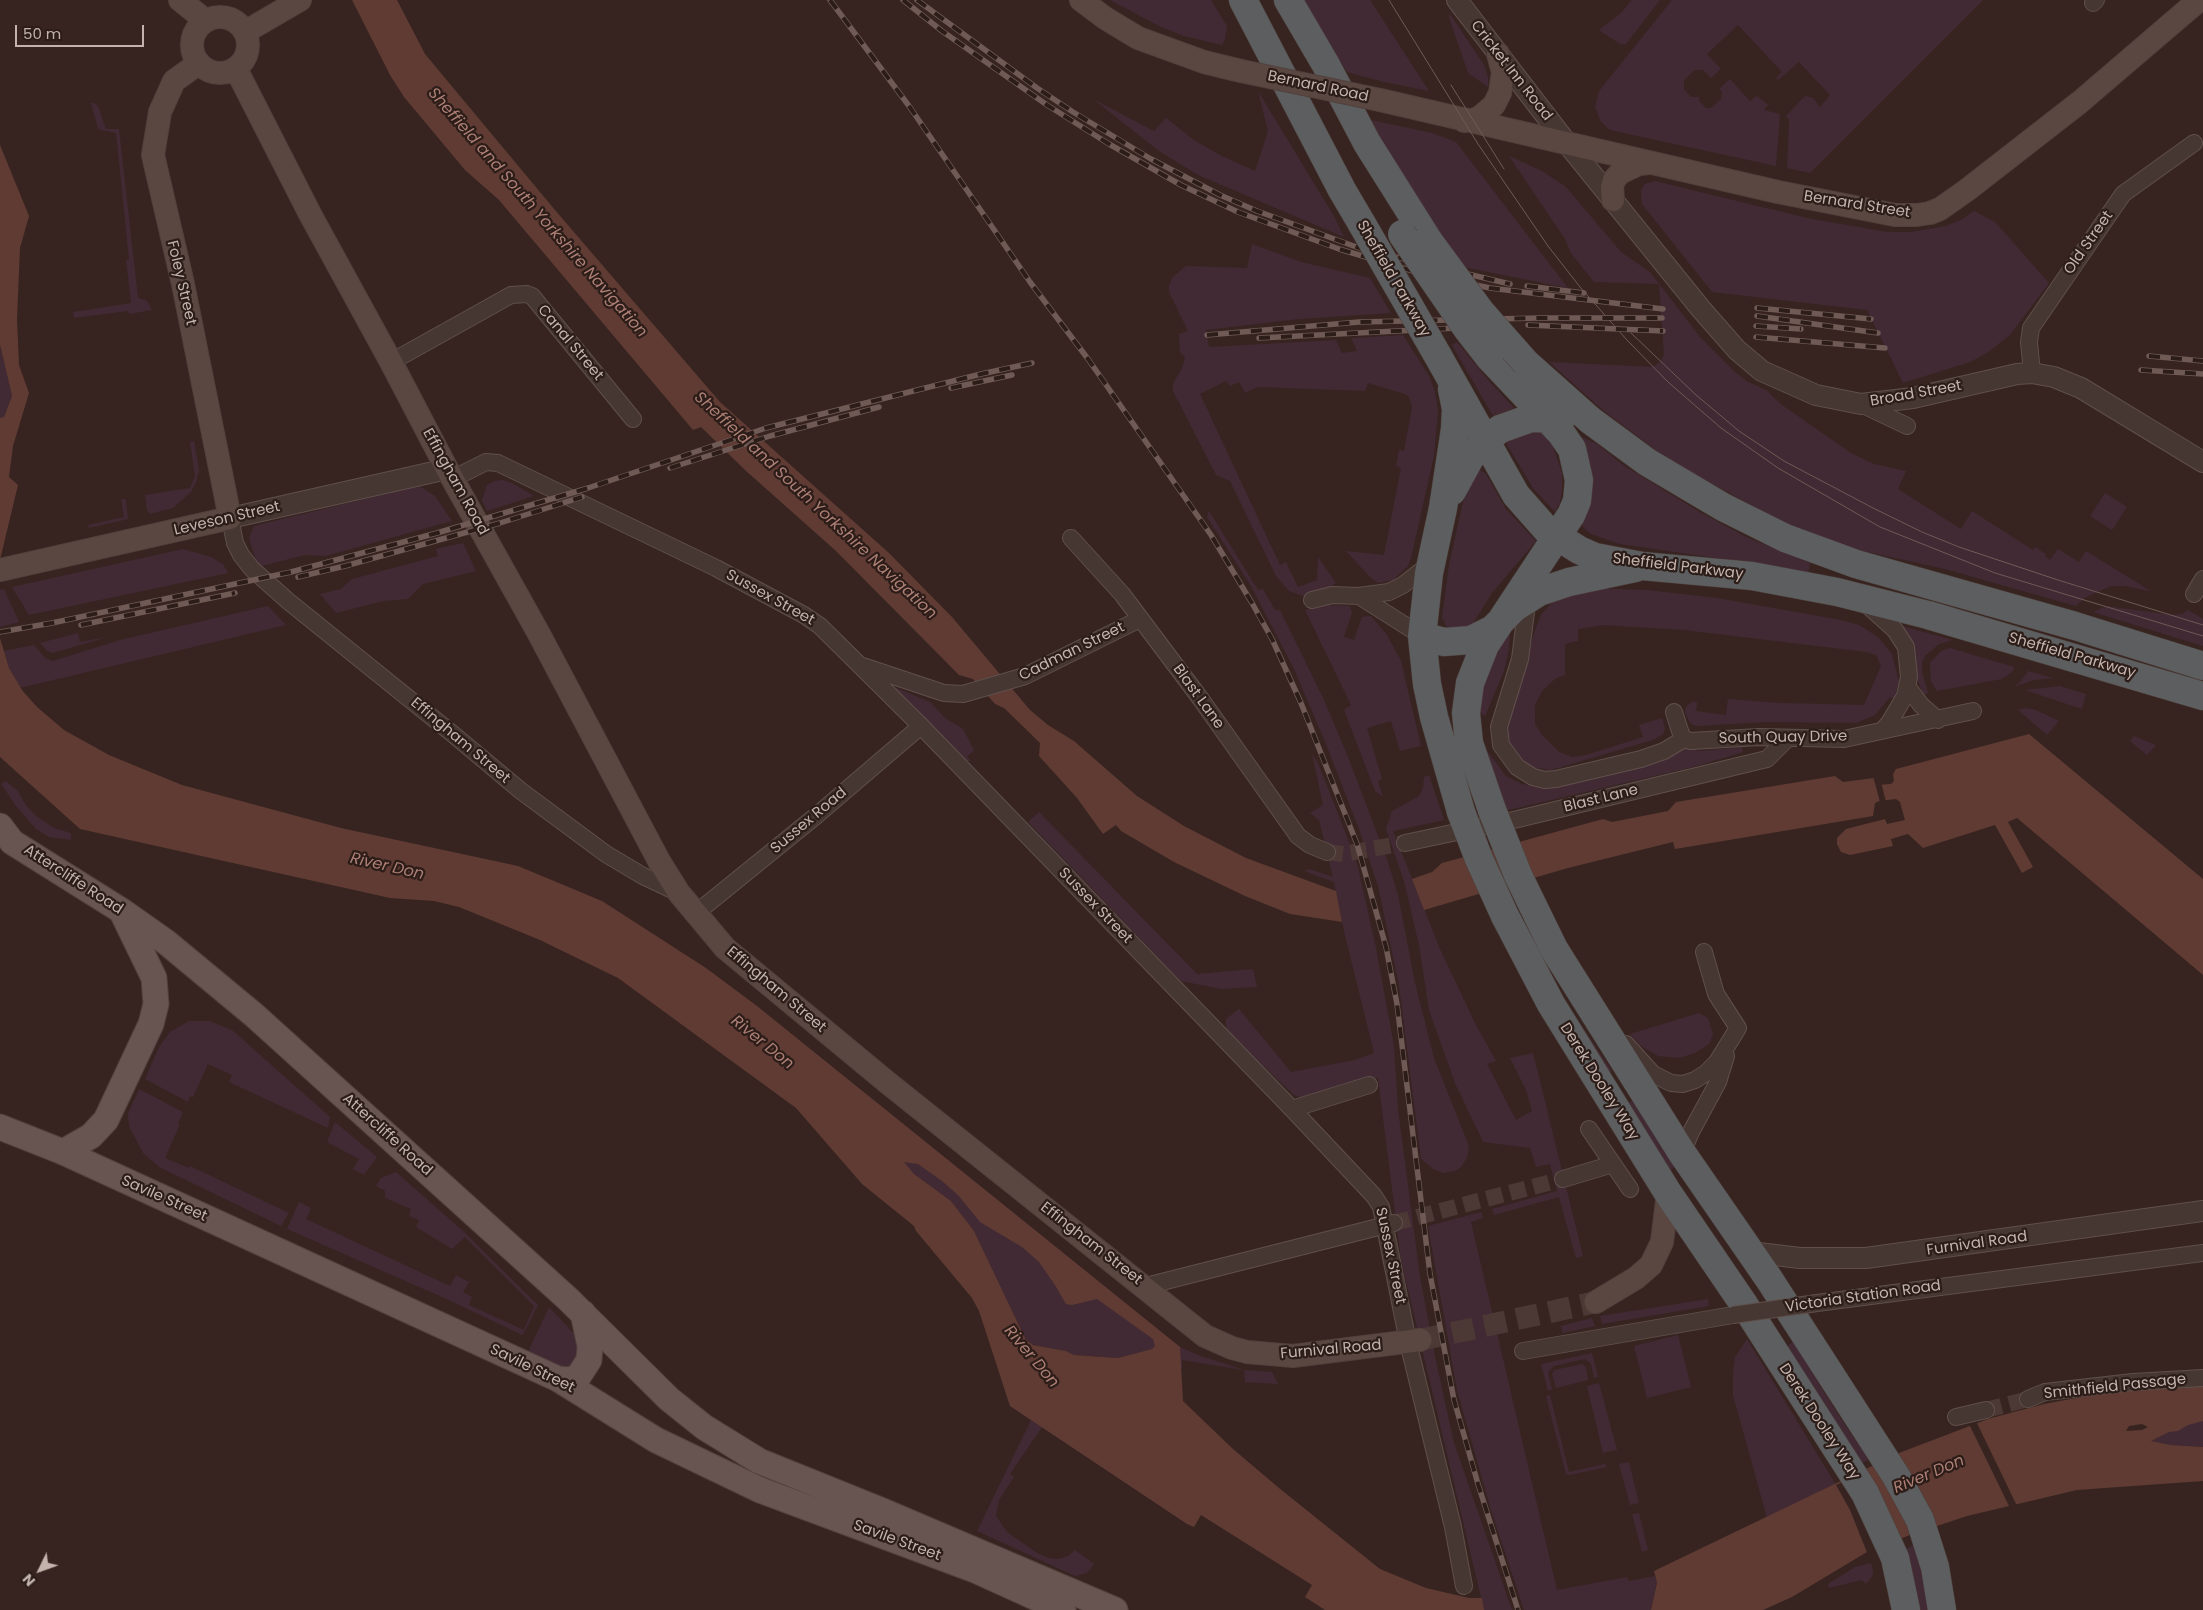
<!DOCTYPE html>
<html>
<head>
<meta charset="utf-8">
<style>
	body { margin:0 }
	#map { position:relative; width:2203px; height:1610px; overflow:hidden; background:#372420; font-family:Poppins,sans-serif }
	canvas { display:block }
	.north { position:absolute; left:15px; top:1545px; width:50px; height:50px; -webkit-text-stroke:4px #2c1d19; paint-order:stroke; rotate:228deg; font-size:14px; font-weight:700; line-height:20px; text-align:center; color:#c4b3ad }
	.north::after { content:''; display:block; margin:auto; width:18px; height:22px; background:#c4b3ad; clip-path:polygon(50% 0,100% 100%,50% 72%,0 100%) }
	.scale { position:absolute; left:15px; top:25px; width:129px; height:22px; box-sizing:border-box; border:2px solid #c4b3ad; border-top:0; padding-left:6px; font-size:15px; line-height:18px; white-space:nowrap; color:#c4b3ad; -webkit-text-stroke:4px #2c1d19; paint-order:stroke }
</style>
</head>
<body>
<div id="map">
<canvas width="2203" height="1610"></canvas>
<div class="north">N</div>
<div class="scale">50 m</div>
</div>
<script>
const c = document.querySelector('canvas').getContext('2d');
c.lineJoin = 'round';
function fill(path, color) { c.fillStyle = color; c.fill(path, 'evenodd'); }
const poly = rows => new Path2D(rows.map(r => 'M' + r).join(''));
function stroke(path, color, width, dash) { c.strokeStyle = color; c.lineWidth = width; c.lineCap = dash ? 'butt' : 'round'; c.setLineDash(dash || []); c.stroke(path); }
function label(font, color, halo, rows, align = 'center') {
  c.font = font + ' Poppins,sans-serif'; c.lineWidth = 4.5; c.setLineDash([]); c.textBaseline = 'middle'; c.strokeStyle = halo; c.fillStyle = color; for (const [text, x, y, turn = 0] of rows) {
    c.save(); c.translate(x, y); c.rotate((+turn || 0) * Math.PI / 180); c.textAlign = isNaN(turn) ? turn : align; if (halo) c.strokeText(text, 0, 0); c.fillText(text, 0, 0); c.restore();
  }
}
fill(poly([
	[1110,0,1211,0,1227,26,1225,39,1222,45,1184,36,1161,27],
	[1304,0,1370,0,1429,91,1380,81,1347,72],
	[1632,0,1660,0,1626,44,1620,44,1599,30,1621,13],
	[1672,0,1983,0,1810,173,1787,168,1789,120,1786,116,1805,96,1813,98,1820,107,1830,95,1799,62,1778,80,1776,78,1782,72,1738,25,1707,54,1721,69,1711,78,1703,70,1695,70,1684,80,1684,89,1691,97,1699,97,1699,101,1706,108,1711,108,1721,99,1722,92,1719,89,1730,79,1750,101,1757,96,1768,105,1764,110,1780,114,1776,166,1610,130,1601,122,1595,107,1599,91],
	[1450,14,1484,65,1488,77,1488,87,1468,73,1449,17],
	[1258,91,1335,218,1344,237,1198,175,1159,151,1093,99,1154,131,1166,118,1194,140,1220,155,1255,171,1268,131],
	[91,103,94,103,98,106,106,129,119,129,138,298,147,301,152,310,129,314,128,311,74,318,73,312,131,303,126,260,129,259,116,133,98,129],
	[1371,120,1432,133,1456,142,1568,288,1463,267,1405,184],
	[1509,156,1542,171,1566,187,1621,252,1650,272,1700,337,1735,372,1748,382,1766,390,1782,405,1851,453,1874,464,1906,471,1898,489,1961,529,1972,511,2033,550,2035,547,2046,554,2045,556,2050,560,2058,549,2079,562,2086,551,2149,590,2148,591,2126,586,2111,586,2086,597,2076,606,1945,569,1859,550,1821,538,1784,522,1699,477,1660,453,1604,411,1549,362,1653,367,1661,361,1664,355,1659,284,1594,282,1571,253,1565,239],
	[1655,181,1807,218,1887,232,1911,232,1945,226,1961,220,1974,211,1995,222,2049,283,2010,335,1987,353,1970,362,1903,383,1867,310,1712,292,1642,204,1641,190,1645,184],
	[1252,244,1301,262,1370,278,1391,313,1299,319,1206,330,1209,347,1336,340,1342,353,1357,351,1351,338,1403,335,1429,376,1435,392,1438,411,1434,456,1411,558,1408,566,1393,580,1378,583,1370,577,1346,551,1384,555,1401,468,1396,466,1399,450,1404,451,1412,407,1409,397,1405,394,1368,383,1365,391,1258,387,1245,393,1239,382,1230,386,1226,381,1200,394,1280,565,1286,562,1298,587,1317,580,1318,557,1336,583,1325,590,1303,596,1289,591,1276,576,1230,481,1216,475,1173,391,1173,384,1183,366,1185,357,1180,352,1179,334,1188,331,1169,292,1169,285,1173,277,1186,266,1247,268],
	[1457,342,1489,381,1514,408,1493,416,1452,345],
	[0,346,12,396,4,417,0,418],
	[1537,430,1550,438,1562,473,1562,490,1560,502,1555,512,1533,488,1506,443,1507,439],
	[1577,435,1597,444,1623,465,1698,511,1746,537,1810,563,1808,575,1723,559,1620,544,1591,534,1582,526],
	[194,441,199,470,196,482,191,492,173,508,150,514,147,510,145,495,190,488,195,476,190,442],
	[1478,469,1486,474,1506,509,1536,541,1492,593,1472,625,1466,631,1448,629,1442,618,1449,565,1463,502,1473,475],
	[503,480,512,483,534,496,487,511,482,500,487,485,494,481],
	[421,487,435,496,452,521,326,556,305,555,258,567,249,538,254,526,410,488],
	[2105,493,2127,507,2112,530,2090,516],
	[121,499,126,499,128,519,89,528,88,525,124,517],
	[1209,511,1258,590,1263,589,1275,610,1280,610,1324,700,1348,757,1387,859,1398,895,1415,983,1434,1058,1469,1146,1467,1158,1461,1167,1455,1171,1443,1173,1433,1169,1421,1159,1399,985,1378,886,1359,829,1326,744,1294,669,1251,586,1207,517],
	[463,543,476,571,423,584,408,599,383,601,336,613,320,594,341,589,352,579,438,556,436,549],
	[183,549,211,557,223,564,228,573,29,615,12,587],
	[1589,588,1647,590,1717,598,1841,620,1859,625,1878,637,1892,654,1899,682,1894,699,1890,697,1875,715,1856,723,1765,722,1696,726,1690,723,1685,712,1686,707,1692,702,1697,702,1696,711,1726,715,1728,699,1781,703,1864,705,1881,666,1876,655,1867,652,1684,630,1604,625,1578,629,1578,641,1565,644,1565,675,1556,678,1542,691,1535,705,1535,724,1543,736,1559,752,1572,757,1586,755,1643,737,1639,725,1662,718,1665,728,1663,734,1653,740,1551,770,1530,767,1515,755,1507,741,1506,730,1534,633,1541,615,1551,603,1559,597],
	[4,589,19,622,0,627,0,590],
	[1323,605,1350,606,1352,613,1344,637,1354,640,1362,617,1371,616,1387,635,1401,661,1421,746,1400,751,1391,721,1367,728,1382,779,1378,781,1383,797,1375,791,1344,710,1351,705,1305,610],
	[268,606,286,625,24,687,20,687,9,668,4,651,34,645,45,658,53,661,120,640],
	[2106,606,2172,615,2182,614,2188,610,2203,619,2203,646,2093,612],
	[1895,624,1953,640,1939,644,1925,656,1922,663,1922,672,1928,693,1924,696],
	[1510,632,1509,649,1504,671,1485,716,1474,710,1484,668],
	[78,633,80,642,107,637,53,653,47,651,40,643],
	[1950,648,2014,667,2013,671,2002,679,1937,691,1931,681,1930,663,1941,651],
	[2028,671,2053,678,2034,680,2014,687,2020,682],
	[892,686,930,702,945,718,963,729,974,750,967,757,971,761,962,761],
	[2060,686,2086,694,2082,709,2025,690],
	[2026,708,2036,710,2059,721,2047,735,2018,710],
	[2134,736,2156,745,2147,755,2130,741],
	[1742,747,1743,752,1693,767,1504,811,1485,748,1506,776,1522,784,1537,787,1543,787,1681,748,1701,751],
	[1312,754,1318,763,1344,829,1357,863,1365,898,1376,948,1394,1046,1398,1109,1420,1277,1436,1361,1454,1443,1512,1610,1484,1610,1401,1260,1378,1078,1314,1097,1303,1098,1294,1095,1226,1031,1226,1019,1239,1009,1291,1072,1355,1060,1374,1053,1344,931,1334,882,1304,871,1309,869,1333,877,1319,820,1310,813,1323,805],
	[1429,775,1444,820,1393,831,1440,949,1475,1023,1496,1061,1487,1064,1516,1120,1532,1111,1526,1090,1510,1058,1533,1053,1583,1256,1576,1258,1559,1197,1494,1215,1492,1209,1557,1191,1550,1164,1536,1167,1530,1148,1483,1142,1455,1083,1429,1010,1419,945,1404,881,1386,829,1392,811,1419,796,1423,788,1424,777],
	[6,781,18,791,25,804,36,816,54,828,71,833,71,840,49,837,36,829,16,806,1,784],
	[1039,812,1197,974,1253,969,1257,987,1221,989,1181,981,1028,822],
	[1699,1013,1708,1018,1713,1034,1709,1044,1695,1053,1679,1058,1658,1056,1641,1046,1630,1034],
	[1575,1016,1612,1071,1603,1076,1568,1021],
	[189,1021,209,1021,232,1030,330,1117,328,1128,229,1082,232,1075,208,1064,193,1097,190,1096,188,1102,145,1079,159,1047,170,1032],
	[139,1089,183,1112,178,1123,180,1124,165,1158,189,1168,190,1166,289,1213,281,1226,159,1167,143,1153,129,1126,128,1113],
	[1633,1100,1676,1166,1666,1173,1623,1107],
	[876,1102,1180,1347,1198,1355,1244,1370,1272,1372,1278,1384,1245,1382,1244,1370,1182,1360,1182,1369,1152,1349,1118,1358,1074,1355,1066,1351,1033,1345,1026,1340,974,1231,951,1201,914,1174,903,1162],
	[335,1122,377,1157,364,1175,353,1169,359,1159,327,1142],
	[396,1172,463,1231,538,1305,524,1333,522,1335,451,1301,287,1229,299,1202,311,1208,306,1219,450,1286,456,1275,469,1282,463,1292,472,1297,469,1305,524,1330,534,1306,465,1237,452,1249,416,1227,419,1220,409,1216,411,1209,385,1198,385,1191,376,1186,381,1178],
	[1481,1212,1483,1218,1471,1222,1557,1590,1627,1577,1629,1581,1655,1576,1657,1583,1651,1610,1524,1610,1491,1510,1457,1390,1428,1226],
	[1708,1299,1709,1306,1602,1324,1600,1316],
	[549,1307,579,1339,577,1364,564,1369,527,1354],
	[1592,1318,1595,1326,1563,1333,1561,1326],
	[1678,1335,1691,1387,1647,1398,1634,1346],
	[1747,1339,1836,1485,1767,1518,1733,1395,1733,1373,1735,1357],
	[1793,1342,1839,1416,1869,1460,1859,1464,1784,1348],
	[1592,1353,1598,1377,1594,1378,1591,1364,1585,1359,1554,1366,1548,1372,1552,1389,1548,1391,1541,1364],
	[1582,1364,1586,1367,1588,1380,1556,1388,1552,1374,1555,1370],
	[1001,1379,1194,1527,1042,1427,1010,1474,1014,1477,999,1500,996,1516,1007,1532,1037,1553,1048,1558,1058,1559,1068,1556,1075,1550,1094,1564,1087,1573,1075,1576,977,1531,1031,1420,1010,1406],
	[1599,1383,1617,1450,1603,1453,1587,1386],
	[1550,1395,1569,1472,1605,1464,1607,1467,1570,1475,1566,1474,1546,1396],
	[2203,1420,2203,1447,2171,1445,2150,1441,2169,1432,2174,1426],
	[1629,1462,1639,1503,1630,1505,1619,1464],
	[1639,1513,1648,1550,1642,1552,1632,1514],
	[1914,1545,1929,1592,1931,1610,1913,1610,1899,1552],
	[1871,1563,1873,1572,1872,1577,1866,1584,1862,1580,1829,1588,1828,1584,1855,1567]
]), '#422a35');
fill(poly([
	[352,0,397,0,425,54,555,210,720,402,889,553,952,617,1030,710,1048,725,1074,741,1137,796,1184,826,1246,858,1336,891,1342,922,1290,914,1245,896,1174,862,1121,831,1116,825,1103,834,1077,798,1039,756,1040,743,1004,708,995,704,973,679,959,675,836,551,745,470,701,427,693,430,499,200,465,170,404,97,390,75],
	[0,145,29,216,20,248,17,319,19,365,29,393,13,446,9,477,18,485,0,560,0,418,4,417,12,396,0,345],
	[0,638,9,668,22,690,37,707,64,730,109,755,182,785,341,828,518,866,602,901,706,968,757,1006,1180,1347,1183,1401,1233,1449,1279,1488,1380,1569,1426,1588,1469,1598,1482,1598,1484,1610,1325,1610,1305,1597,1312,1585,1201,1515,1194,1527,1187,1524,1010,1406,979,1311,972,1298,916,1231,914,1226,862,1184,796,1108,618,978,540,940,459,907,434,901,390,898,80,829,0,757],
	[904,1162,918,1164,942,1181,958,1195,980,1222,1022,1247,1039,1262,1055,1285,1066,1304,1072,1305,1097,1299,1153,1339,1155,1346,1152,1349,1118,1358,1074,1355,1066,1351,1033,1345,1026,1340,974,1231,951,1201,914,1174],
	[2029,734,2203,879,2203,975,2017,818,2008,822,2033,867,2022,873,1995,825,1923,848,1908,834,1891,839,1893,846,1850,855,1841,852,1837,844,1837,838,1846,829,1885,819,1887,824,1905,820,1900,802,1896,799,1879,801,1875,803,1873,816,1675,849,1673,842,1568,868,1424,910,1412,879,1432,872,1442,863,1603,819,1612,822,1668,811,1676,802,1835,776,1843,782,1874,778,1876,785,1891,784,1894,781,1893,774,1896,769],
	[2167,1387,2203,1387,2203,1421,2188,1425,2178,1431,2169,1432,2151,1441,2171,1445,2203,1447,2203,1481,2077,1490,1967,1516,1910,1535,1867,1552,1792,1597,1763,1610,1651,1610,1657,1583,1654,1571,1899,1453,1988,1419,2044,1404,2092,1395],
	[2142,1424,2148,1427,2142,1430,2126,1431,2129,1426]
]), '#5f3b33');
fill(poly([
	[1873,776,1876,777,1878,783,1881,782,1886,802,1880,802],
	[1976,1421,2017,1506,2010,1508,1969,1424],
	[1863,1472,1896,1543,1868,1555,1850,1510,1836,1485]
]), '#372420');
stroke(poly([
	[1327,852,1343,854,1405,843],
	[1394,1223,1563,1179],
	[1986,1410,2028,1399]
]), '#4c3935', 16, [16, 8]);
stroke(poly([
	[1420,1340,1596,1302]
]), '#4c3935', 22, [22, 11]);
const minor = poly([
	[2093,3,2096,0],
	[391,362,511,295,527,294,532,296,633,419],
	[2032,373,2029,342,2031,328,2123,194,2194,143],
	[1861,404,1907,426],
	[452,479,486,462,498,463,716,568,804,615,820,626,921,726,1292,1109,1374,1196,1381,1207,1408,1342,1453,1527,1464,1586],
	[230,518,235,543,241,555,252,569,288,601,454,735,521,791,606,854,643,876,679,893],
	[1071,538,1122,594,1200,698,1298,836,1310,845,1327,852],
	[2194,594,2203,579],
	[1359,596,1422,636],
	[1528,596,1520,659,1499,727,1501,745,1517,767,1533,777,1545,780,1556,779,1641,759,1664,751,1684,739],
	[1312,600,1332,595,1359,596,1389,592,1403,585,1431,563],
	[1865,603,1895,630,1906,647,1909,677,1905,696,1889,723,1882,731],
	[863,666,944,693,963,694,1025,676,1140,619],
	[1907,686,1921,705,1938,720],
	[1674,712,1681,734,1684,739,1691,741,1759,737,1844,739,1973,711],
	[1405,843,1518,819,1767,759,1788,738],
	[695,914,817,815,921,726],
	[1626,1044,1653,1074,1671,1083,1683,1084,1695,1080,1706,1073,1717,1062,1738,1028,1716,994,1704,952],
	[1292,1109,1369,1085],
	[1589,1129,1630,1189],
	[1682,1153,1691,1132,1718,1082,1726,1056],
	[1563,1179,1613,1164],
	[1142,1287,1394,1223],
	[1817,1303,2203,1253],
	[1523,1351,1733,1315],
	[2028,1399,2045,1392,2133,1382,2203,1378],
	[1956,1417,1986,1410]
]);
const tertiary = poly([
	[1457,0,1566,142,1701,309,1737,350,1762,371,1816,395,1861,404,1913,398,2017,374,2032,373,2054,377,2081,388,2203,462],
	[230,518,447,469],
	[1750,1252,1800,1258,1866,1258,2203,1211]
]);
const secondary = poly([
	[180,0,206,21],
	[1081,0,1105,18,1138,38,1204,62,1241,71],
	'192 45a28 28 0 1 1 56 0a28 28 0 1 1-56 0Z',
	[245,32,300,0],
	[236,69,310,214,391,362,447,469,539,634,659,861,679,893,725,948,888,1083,1205,1336,1232,1348,1247,1352,1293,1356,1420,1340],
	[1380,100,1778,192,1895,215,1917,215,1930,213,1940,209,1967,190,2080,102,2199,0],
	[1464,121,1473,120,1480,117,1494,105,1500,93,1503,72,1498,54],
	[1613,200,1612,187,1614,180,1620,173,1639,164,1649,163],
	[0,570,230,518,183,284,153,155,160,112,174,81,199,63],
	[1596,1302,1636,1278,1651,1265,1662,1242,1668,1193]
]);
const primary = poly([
	[0,826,12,842,122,911,166,942,254,1015,568,1299,669,1399,704,1427,759,1461,883,1511,1115,1610],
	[0,1127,63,1152,558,1379,656,1440,760,1490,975,1570,1063,1610],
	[63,1152,91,1136,106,1120,151,1024,156,1004,154,978,123,914],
	[558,1379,569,1380,578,1377,589,1360,590,1346,583,1313]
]);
const trunk = poly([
	[1243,0,1342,190,1362,224],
	[1288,0,1326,65,1367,143,1428,240],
	[1438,356,1516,495,1546,529,1579,550,1595,557,1642,566,1752,576,1837,592,1928,615,2203,696],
	[1489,357,1561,433,1572,449,1579,480,1577,501,1571,515,1485,645,1470,683,1466,713,1469,743,1492,810],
	[1526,363,1590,420,1647,462,1723,507,1785,538,1856,564,2075,626,2203,666],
	[1452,389,1456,409,1455,429,1443,508,1429,573,1422,636,1427,684,1434,717,1461,812],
	[1452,491,1470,458,1485,441,1500,429,1531,418,1561,419],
	[1422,636,1444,642,1471,640,1493,629,1514,608,1539,592,1569,582,1635,568],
	[1533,906,1554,949,1682,1153,1769,1279,1896,1476,1920,1520,1935,1567,1942,1610],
	[1505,916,1551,1004,1668,1193,1745,1306,1865,1493,1895,1558,1906,1610]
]);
stroke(minor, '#5f504b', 18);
stroke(tertiary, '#5f504b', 22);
stroke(secondary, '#51413d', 24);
stroke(primary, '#51413d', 27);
stroke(trunk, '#4f403b', 29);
stroke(minor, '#473733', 16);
stroke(tertiary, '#473733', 20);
stroke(secondary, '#5a4741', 22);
stroke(primary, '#685551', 25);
stroke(trunk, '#5c5e60', 28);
stroke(poly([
	[1389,0,1478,144,1548,246,1580,287,1626,339,1668,382,1721,428,1778,468,1880,527,1995,573,2203,636],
	[1451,85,1504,169],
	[1631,333,1696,395,1739,431,1784,461,1873,508,1922,532,1959,547,2058,580,2203,625]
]), '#6f5a55', 1);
const rail = poly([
	[830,0,909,106,1030,282,1088,359,1211,535,1252,603,1272,639,1301,703,1357,844,1386,947,1397,1004,1430,1274,1454,1400,1478,1484,1518,1610],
	[903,0,942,31,1047,105,1109,144,1181,185,1238,212,1339,249,1423,274,1490,288,1663,309],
	[917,0,1037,88,1073,112,1151,159,1220,195,1257,211,1362,249,1510,284],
	[1527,286,1584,293],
	[1757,308,1871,319],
	[1757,316,1878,333],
	[1528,325,1663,331],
	[1756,326,1801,329],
	[1207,335,1359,322,1539,318,1662,318],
	[1756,337,1885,348],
	[1259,338,1496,326],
	[2149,356,2203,361],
	[2141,370,2203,374],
	[951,388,1012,375],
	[670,468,770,436,879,407],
	[298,577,345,566,500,523,582,497],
	[81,625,235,593],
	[0,632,52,623,291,572,437,533,588,488,766,428,981,374,1032,363]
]);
stroke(rail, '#6f5a55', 5.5);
stroke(rail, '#2c1d19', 4, [11]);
const minorBridge = poly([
	[1733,1315,1817,1303]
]);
const secondaryBridge = poly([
	[1241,71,1380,100]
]);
const trunkBridge = poly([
	[1362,224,1438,356],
	[1402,234,1468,330,1489,357],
	[1428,240,1481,312,1526,363],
	[1492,810,1518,875,1533,906],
	[1461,812,1479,859,1505,916]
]);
stroke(minorBridge, '#5f504b', 18, []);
stroke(secondaryBridge, '#51413d', 24, []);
stroke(trunkBridge, '#4f403b', 29, []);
stroke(minorBridge, '#473733', 16);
stroke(secondaryBridge, '#5a4741', 22);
stroke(trunkBridge, '#5c5e60', 28);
label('15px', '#c4b3ad', '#2c1d19', [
	["Cricket Inn Road",1511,71,52],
	["Bernard Road",1318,87,12],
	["Bernard Street",1857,205,9],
	["Old Street",2089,243,-55],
	["Sheffield Parkway",1393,279,60],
	["Foley Street",181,283,77],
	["Canal Street",570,343,50],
	["Broad Street",1916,394,-10],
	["Effingham Road",455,482,61],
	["Leveson Street",227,519,-13],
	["Sheffield Parkway",1678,567,7],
	["Sussex Street",770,598,29],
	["Cadman Street",1072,652,-26],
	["Sheffield Parkway",2072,656,16],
	["Blast Lane",1198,697,54],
	["South Quay Drive",1783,738,-1],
	["Effingham Street",460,741,40],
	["Blast Lane",1601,799,-14],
	["Sussex Road",809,821,-40],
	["Attercliffe Road",73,880,33],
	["Sussex Street",1095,906,46],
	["Effingham Street",776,990,40],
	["Derek Dooley Way",1599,1082,58],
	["Attercliffe Road",387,1135,42],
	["Savile Street",164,1199,24],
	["Effingham Street",1091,1244,38],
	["Furnival Road",1977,1244,-8],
	["Sussex Street",1390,1256,78],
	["Victoria Station Road",1863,1297,-8],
	["Furnival Road",1331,1350,-5],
	["Savile Street",532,1369,26],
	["Smithfield Passage",2115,1387,-6],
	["Derek Dooley Way",1819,1422,57],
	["Savile Street",897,1541,20]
]);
label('italic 16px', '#ad7f75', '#2c1d19', [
	["Sheffield and South Yorkshire Navigation",537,213,49],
	["Sheffield and South Yorkshire Navigation",815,506,43],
	["River Don",387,867,13],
	["River Don",762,1043,39],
	["River Don",1031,1357,50],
	["River Don",1929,1475,-23]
]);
</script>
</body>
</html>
